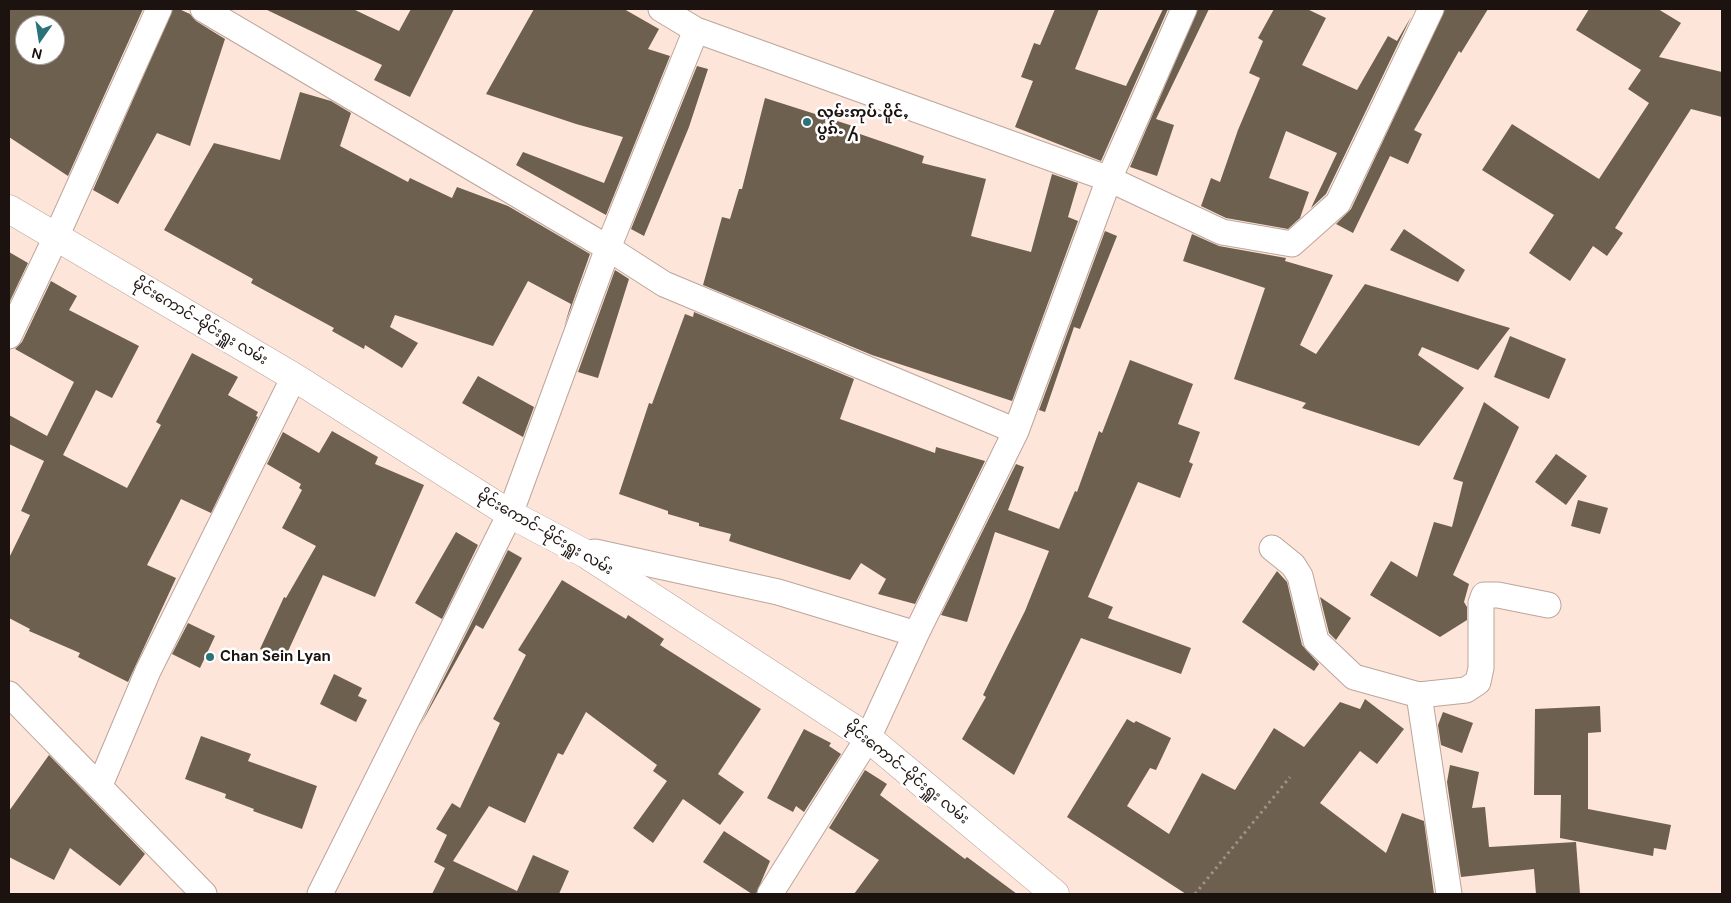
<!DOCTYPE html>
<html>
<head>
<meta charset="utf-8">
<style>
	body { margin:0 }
	#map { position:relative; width:1731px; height:903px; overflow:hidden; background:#fee5da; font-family:"DM Sans",sans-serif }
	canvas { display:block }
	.frame { position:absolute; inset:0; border:10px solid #1c1310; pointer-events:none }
	.north { position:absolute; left:15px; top:15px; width:50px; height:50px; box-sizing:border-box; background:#fff; border:1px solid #a4a19f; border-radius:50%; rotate:193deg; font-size:14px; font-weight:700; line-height:20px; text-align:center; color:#1c1310 }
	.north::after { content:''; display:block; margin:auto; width:18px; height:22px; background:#297379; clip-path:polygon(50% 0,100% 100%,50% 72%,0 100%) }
</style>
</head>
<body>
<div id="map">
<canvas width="1731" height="903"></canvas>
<div class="frame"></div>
<div class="north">N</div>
</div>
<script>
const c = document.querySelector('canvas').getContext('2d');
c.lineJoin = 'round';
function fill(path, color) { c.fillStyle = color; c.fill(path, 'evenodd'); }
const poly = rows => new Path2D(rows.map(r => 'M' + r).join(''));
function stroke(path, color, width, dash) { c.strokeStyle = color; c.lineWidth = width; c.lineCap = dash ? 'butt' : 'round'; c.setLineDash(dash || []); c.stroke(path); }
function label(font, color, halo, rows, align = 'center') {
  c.font = font + ' "DM Sans","Noto Sans Myanmar",sans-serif'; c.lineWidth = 5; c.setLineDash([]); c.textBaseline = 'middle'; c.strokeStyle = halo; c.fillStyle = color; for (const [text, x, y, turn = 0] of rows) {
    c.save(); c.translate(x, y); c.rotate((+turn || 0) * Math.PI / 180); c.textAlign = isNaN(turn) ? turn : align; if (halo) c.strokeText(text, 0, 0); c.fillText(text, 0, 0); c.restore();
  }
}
fill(poly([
	[9,9,143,9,68,176,9,137],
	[25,25,55,25,55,55,25,55],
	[173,9,179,9,190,14,196,21,225,39,190,146,157,133,118,204,93,190],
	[265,9,353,9,399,31,411,9,454,9,410,97,374,80,382,65],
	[534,9,624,9,659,29,648,49,670,56,606,215,516,165,523,152,604,183,623,137,576,124,486,94],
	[1055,9,1099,9,1075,69,1126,86,1163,9,1168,9,1101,161,1015,127,1033,81,1021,77,1034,43,1040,45],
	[1198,9,1209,9,1156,119,1174,125,1157,176,1130,167],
	[1274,9,1307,9,1326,18,1302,65,1357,90,1388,36,1397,41,1411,17,1326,194,1311,208,1337,153,1286,131,1269,178,1309,192,1300,218,1288,229,1226,218,1201,206,1211,178,1220,182,1238,130,1260,78,1249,73,1263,41,1258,38],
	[1445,9,1488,9,1461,53,1459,51,1414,130,1422,134,1408,164,1390,156,1353,233,1336,224,1351,209],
	[1589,9,1658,9,1681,23,1659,57,1722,72,1722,117,1691,109,1615,228,1623,233,1607,256,1593,246,1570,281,1529,253,1554,215,1482,170,1512,124,1599,179,1649,103,1628,89,1641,70,1576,30],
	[697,66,708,69,689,127,644,236,631,229],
	[300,92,331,101,351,113,340,146,408,182,410,178,452,198,457,187,508,206,590,254,564,327,571,304,528,281,493,346,395,315,390,327,418,343,402,368,365,345,364,349,332,331,334,328,251,283,253,279,164,230,214,143,280,160],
	[765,98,856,127,854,132,924,156,922,163,986,179,971,236,1031,252,1052,174,1078,183,1068,217,1078,221,1012,401,872,355,703,285,722,217,730,219,739,189,742,189],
	[1404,229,1465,270,1458,282,1390,250],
	[1105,231,1117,236,1080,329,1074,327,1045,412,1039,410],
	[1192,234,1219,246,1286,258,1285,261,1333,275,1300,345,1316,354,1365,284,1510,328,1478,370,1422,347,1418,355,1464,388,1419,446,1302,408,1306,403,1234,379,1265,288,1183,261],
	[9,252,28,263,9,303],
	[615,270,629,279,598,378,578,372],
	[51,281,77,296,69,310,139,346,112,398,96,390,63,455,127,488,161,425,156,422,192,353,238,377,228,395,258,412,256,416,258,417,211,513,181,499,147,565,176,578,128,682,78,657,80,653,29,631,30,629,9,618,9,558,30,515,21,511,44,461,9,444,9,415,47,436,74,382,15,349,22,342],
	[694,312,854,379,840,419,935,453,936,447,985,461,915,604,878,594,886,579,861,563,850,580,729,541,731,534,699,526,699,523,668,514,668,511,619,494,649,403,652,404,685,314,693,317],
	[1510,336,1566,359,1549,399,1494,377],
	[1130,360,1193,384,1178,424,1200,432,1189,462,1193,464,1180,498,1138,482,1088,597,1113,607,1108,618,1191,648,1181,674,1081,638,1014,775,962,739,986,697,983,695,1025,611,1049,551,995,532,967,622,941,615,1016,464,1024,467,1008,510,1059,529,1075,491,1077,492,1099,431,1102,433],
	[478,376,534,407,523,437,462,403],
	[1484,402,1519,427,1453,575,1469,584,1464,602,1467,607,1467,620,1440,637,1370,595,1391,561,1417,577,1434,522,1452,527,1463,482,1453,479],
	[332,431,378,457,375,464,424,485,375,597,323,575,284,660,260,649,284,597,286,598,316,546,282,528,302,490,299,488,301,484,267,464,283,432,319,453],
	[1556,454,1587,476,1566,505,1535,482],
	[1578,500,1608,508,1600,534,1571,526],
	[456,532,478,545,442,619,415,603],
	[508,550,522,558,483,629,476,625,420,726],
	[1277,571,1287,582,1302,645,1319,664,1314,671,1242,622],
	[562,580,626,619,628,615,664,639,660,645,761,709,718,774,744,792,720,825,683,799,653,843,633,828,667,781,653,771,657,765,586,712,563,755,558,753,525,823,489,806,453,861,517,891,533,855,569,871,559,894,432,894,445,868,434,862,447,835,436,829,452,803,460,808,500,723,493,719,526,655,518,650],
	[1320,597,1351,618,1336,640,1329,633],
	[188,623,215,636,200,668,172,654],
	[334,674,362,688,358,696,367,700,356,722,320,704],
	[1365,699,1404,729,1377,764,1360,751,1320,803,1386,853,1402,813,1424,821,1434,894,1186,894,1067,817,1127,719,1134,723,1136,721,1171,738,1156,770,1150,768,1127,806,1169,834,1202,773,1235,790,1274,728,1304,747,1340,702,1360,709],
	[1600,706,1601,732,1588,733,1588,809,1671,825,1666,850,1654,848,1653,856,1560,838,1561,795,1534,795,1535,709],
	[1443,712,1473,723,1462,753,1441,745,1438,725],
	[804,729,831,743,829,746,841,754,804,812,796,806,793,812,767,798],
	[201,736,251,754,248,761,317,786,302,829,253,811,254,809,225,798,226,794,185,779],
	[49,755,145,854,120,886,70,848,54,880,9,857,9,811],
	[1450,765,1479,772,1472,808,1485,807,1489,847,1576,842,1580,894,1536,894,1534,869,1461,877,1447,782],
	[865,770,887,784,880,795,965,859,967,857,1017,894,854,894,879,860,829,828],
	[724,831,770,861,756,894,752,894,703,862]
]), '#6d604e');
const minor = poly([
	[203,9,608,248,664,284,1016,431],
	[661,9,696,30,1109,179,1222,232,1292,244,1338,203,1431,9],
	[9,336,56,237,159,9],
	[1272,548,1293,565,1300,576,1316,641,1354,677,1419,695,1466,690,1478,682,1481,668,1481,603,1484,595,1498,595,1548,605],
	[586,554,595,552,778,592,916,634],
	[9,694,204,894],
	[1419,695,1449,894],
	[100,785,148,671,294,377],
	[320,894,510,514,608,248,696,30],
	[770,894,868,738,916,634,1016,431,1109,179,1184,9]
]);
const secondary = poly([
	[9,209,294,377,510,514,586,554,868,738,1055,894]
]);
stroke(minor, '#bda59b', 27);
stroke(secondary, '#bda59b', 29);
stroke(poly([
	[1195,894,1290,777]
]), '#a39089', 3, [2.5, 4]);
stroke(minor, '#fff', 25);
stroke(secondary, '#fff', 28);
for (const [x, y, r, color] of [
	[807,122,5,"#297379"],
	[210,657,5,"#297379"]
]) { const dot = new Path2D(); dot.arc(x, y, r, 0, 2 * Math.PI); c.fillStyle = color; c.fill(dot); stroke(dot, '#fff', 2); }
label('bold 15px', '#1c1310', '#fff', [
	["လုမ်းဢုပ်ႉပိူင်ႇ",817,113],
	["ပွၵ်ႉ ႓",817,130],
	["Chan Sein Lyan",220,657]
], 'left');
label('15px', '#1c1310', '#fff', [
	["မိုင်းကောင်-မိုင်းရှူး လမ်း",200,322,31],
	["မိုင်းကောင်-မိုင်းရှူး လမ်း",545,533,30],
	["မိုင်းကောင်-မိုင်းရှူး လမ်း",907,773,39]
]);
</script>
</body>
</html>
